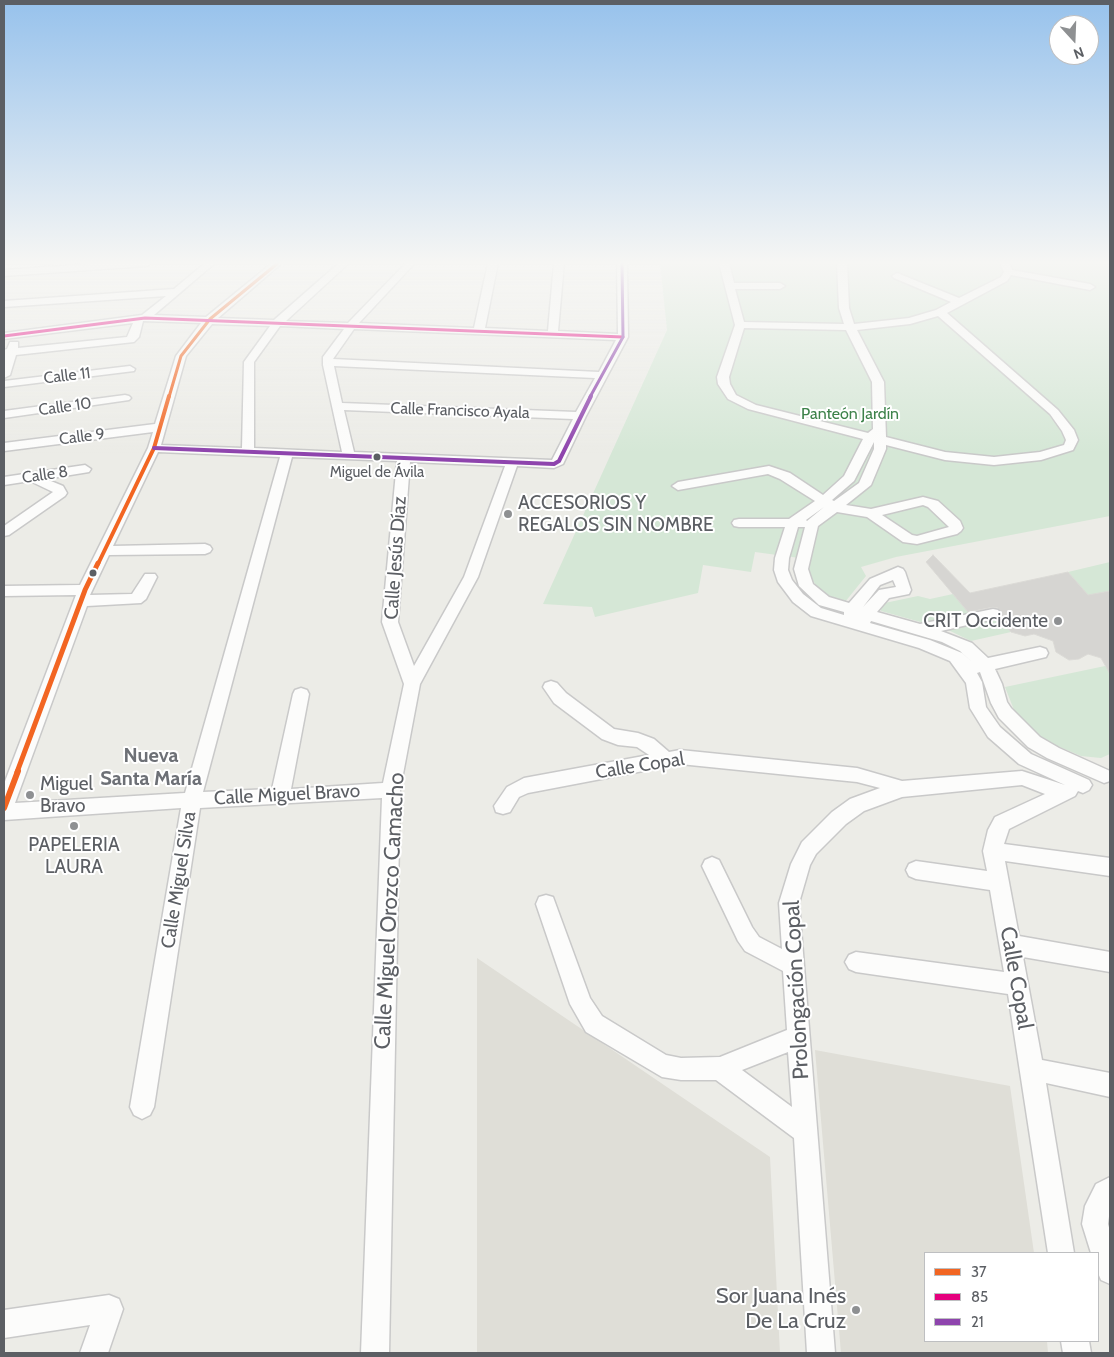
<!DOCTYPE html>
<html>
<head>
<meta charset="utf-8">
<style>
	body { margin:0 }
	#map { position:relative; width:1114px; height:1357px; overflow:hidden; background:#ecece7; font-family:Cabin,sans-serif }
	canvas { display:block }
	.frame { position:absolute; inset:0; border:5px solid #5c5f64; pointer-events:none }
	.legend { position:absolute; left:924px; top:1252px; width:175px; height:90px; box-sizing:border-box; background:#fff; border:1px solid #bebfc1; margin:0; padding:6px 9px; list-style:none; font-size:15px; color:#5c5f64 }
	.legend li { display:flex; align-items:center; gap:10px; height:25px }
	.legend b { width:25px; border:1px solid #bebfc1 }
	.north { position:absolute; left:1049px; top:15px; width:50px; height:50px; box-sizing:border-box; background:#fff; border:1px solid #bebfc1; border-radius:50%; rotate:160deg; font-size:14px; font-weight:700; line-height:20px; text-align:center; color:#5c5f64 }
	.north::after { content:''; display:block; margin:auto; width:18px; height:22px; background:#8e9092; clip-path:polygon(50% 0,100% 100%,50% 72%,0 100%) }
</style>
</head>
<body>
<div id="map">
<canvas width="1114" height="1357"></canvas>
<div class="frame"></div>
<ul class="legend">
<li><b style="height:6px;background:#f26522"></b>37</li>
<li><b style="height:6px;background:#e5007d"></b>85</li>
<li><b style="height:6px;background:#8e44ad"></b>21</li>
</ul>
<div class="north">N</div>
</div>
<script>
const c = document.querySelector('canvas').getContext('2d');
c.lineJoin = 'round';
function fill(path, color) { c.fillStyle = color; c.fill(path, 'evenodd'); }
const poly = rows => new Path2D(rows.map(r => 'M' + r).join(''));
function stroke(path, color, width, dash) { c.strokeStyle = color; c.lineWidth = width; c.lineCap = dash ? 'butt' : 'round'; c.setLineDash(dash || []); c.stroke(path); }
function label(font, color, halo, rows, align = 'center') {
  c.font = font + ' Cabin,sans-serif'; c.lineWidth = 4; c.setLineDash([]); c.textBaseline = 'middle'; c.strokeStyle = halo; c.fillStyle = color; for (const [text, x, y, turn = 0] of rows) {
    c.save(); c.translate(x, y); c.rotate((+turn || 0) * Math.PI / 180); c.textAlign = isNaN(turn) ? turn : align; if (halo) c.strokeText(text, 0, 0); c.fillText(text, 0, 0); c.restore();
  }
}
fill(poly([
	[477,958,770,1157,780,1353,477,1353],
	[815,1050,1010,1086,1034,1253,925,1253,925,1341,1047,1341,1048,1353,841,1353]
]), '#dfded7');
fill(poly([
	[660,263,1110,263,1110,516,896,557,861,567,866,576,845,602,830,597,820,591,808,574,807,559,755,552,751,572,703,565,698,593,595,617,592,607,543,604,667,330],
	[1110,562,1110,591,1096,594,1110,609,1110,622,1068,572],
	[953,594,967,610,974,613,924,623,881,611,880,604,918,596,930,599],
	[1002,617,1007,619,1005,625,1011,632,971,641,944,628],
	[1105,666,1110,670,1110,754,1101,758,1081,756,1043,740,1026,726,1014,710,1005,687]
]), '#d5e7d6');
const building = poly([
	[933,555,970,593,1068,572,1088,595,1110,591,1110,674,1101,658,1088,654,1079,659,1069,660,1056,652,1053,641,1034,634,1025,636,1011,632,1005,625,1005,619,1001,617,1002,613,998,608,993,607,968,612,926,562,933,555]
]);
fill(building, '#d6d5d2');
stroke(building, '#dbdad6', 1);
const minor = poly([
	[104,263,151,263,147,266,4,276,4,270,104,263],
	[205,263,215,263,154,315,206,317,272,263,282,263,218,318,274,320,339,263,349,263,286,321,348,323,406,263,415,263,359,323,474,328,488,263,498,263,485,328,548,331,554,263,564,263,558,331,618,334,617,263,627,263,628,337,586,416,563,464,554,468,517,466,478,577,420,684,400,790,389,1353,361,1353,382,798,200,808,154,1107,150,1115,142,1119,134,1115,130,1107,181,808,4,820,4,784,76,595,4,596,4,586,80,585,148,448,153,432,4,451,4,443,155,424,176,356,201,323,143,321,139,337,134,342,16,355,10,375,4,378,4,350,7,349,10,342,18,342,18,348,127,337,133,323,4,339,4,333,142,315,166,296,4,307,4,301,174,289,205,263],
	[212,324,270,326,244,362,242,448,161,445,186,356,212,324],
	[280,326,344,329,323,357,323,365,342,452,254,448,254,362,280,326],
	[354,329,616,340,599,372,333,359,354,329],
	[334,366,595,378,576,412,342,403,334,366],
	[344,410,573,419,552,460,354,452,344,410],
	[158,452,280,457,185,793,15,803,87,606,141,603,146,599,157,577,155,574,145,574,132,594,90,595,109,555,205,554,210,552,212,549,210,546,205,544,113,546,158,452],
	[292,457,397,461,382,622,404,684,383,783,291,789,309,694,307,690,301,688,295,690,293,694,272,789,203,792,292,457],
	[410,462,505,466,464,577,414,666,398,622,410,462],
	[719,263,729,263,734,283,780,283,785,286,780,289,735,289,744,322,844,324,839,308,837,263,847,263,849,308,854,324,909,318,936,310,951,302,894,278,892,276,897,273,959,298,1001,277,1004,272,1000,263,1009,263,1012,270,1090,284,1095,287,1090,290,1011,275,1007,281,947,313,1058,410,1074,430,1078,440,1073,450,1041,460,994,465,945,460,886,445,886,449,871,485,846,505,871,509,923,497,938,501,960,521,963,528,961,531,957,534,917,544,903,542,867,517,837,512,818,526,808,569,813,584,829,597,849,603,870,579,898,567,903,569,905,572,911,590,909,594,889,598,877,612,920,624,993,609,998,610,1001,614,998,618,941,631,972,643,988,658,1040,647,1046,649,1048,653,1046,657,995,669,1002,684,1007,702,1011,708,1040,737,1059,748,1110,771,1110,781,1104,783,1047,758,1028,747,999,718,991,703,980,672,977,673,982,682,986,707,1000,727,1031,754,1089,780,1092,785,1089,790,1083,793,1078,791,1075,796,1009,829,1004,844,1110,858,1110,876,1005,861,1019,936,1110,952,1110,972,1023,957,1042,1060,1110,1073,1110,1097,1046,1083,1074,1253,1048,1253,1008,994,856,972,849,969,845,962,849,955,856,952,1004,972,990,890,916,879,909,876,906,870,909,864,916,861,987,871,983,851,988,830,995,817,1045,794,1022,785,902,797,864,811,846,824,816,854,810,865,799,903,835,1353,807,1353,794,1138,716,1080,681,1080,662,1077,586,1032,570,1004,536,904,539,897,546,895,553,897,590,998,602,1016,666,1055,681,1058,720,1057,787,1030,783,971,745,951,738,941,702,866,705,860,712,857,719,860,752,927,759,937,782,949,779,903,791,864,802,842,832,812,850,799,880,788,857,782,680,764,528,793,519,797,510,812,503,814,496,812,494,806,507,787,524,778,649,755,637,747,618,745,602,739,554,703,543,687,545,683,551,681,557,683,566,693,614,729,638,733,654,739,669,752,680,750,857,768,902,781,1022,771,1065,785,1019,764,988,737,970,708,966,683,950,661,919,648,811,616,793,602,778,582,774,570,775,558,785,527,739,527,734,526,732,523,734,520,739,519,789,519,815,501,780,479,768,474,678,490,672,486,678,482,769,466,790,473,823,495,844,476,863,439,748,409,728,399,718,384,717,377,735,325,719,263],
	[938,316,1050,414,1062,431,1066,440,1064,445,1040,452,994,457,945,452,886,437,884,382,857,330,910,324,938,316],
	[744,328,846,330,872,382,873,429,868,433,756,405,736,395,730,384,729,377,744,328],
	[874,442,874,449,859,483,834,501,832,500,854,481,874,442],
	[923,505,928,507,949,527,917,536,912,535,882,515,923,505],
	[824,507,807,521,806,520,824,507],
	[798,527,805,527,794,569,799,586,819,605,844,612,844,615,821,608,803,594,792,580,788,570,789,558,798,527],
	[893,580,896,587,879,590,863,607,880,585,893,580],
	[871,621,942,642,960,651,972,662,962,653,930,640,870,623,871,621],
	[788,1052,792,1107,742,1070,788,1052],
	[130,366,135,369,134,371,4,387,4,381,130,366],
	[125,395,129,396,131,398,129,400,4,418,4,411,125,395],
	[85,465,91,469,89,472,46,479,63,486,67,493,65,496,9,535,4,536,4,526,53,492,30,481,4,485,4,477,85,465],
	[1110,1177,1110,1209,1108,1224,1110,1231,1110,1284,1101,1280,1098,1273,1098,1253,1091,1253,1082,1224,1085,1206,1096,1184,1110,1177],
	[109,1295,119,1299,123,1309,108,1353,80,1353,90,1325,4,1338,4,1310,109,1295],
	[1061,1341,1089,1341,1091,1353,1063,1353,1061,1341]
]);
stroke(minor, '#c9c9c9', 3);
fill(minor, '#fcfcfb');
stroke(poly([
	[169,397,181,356,210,319,278,263]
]), '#f26522', 3);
stroke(poly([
	[98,564,154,448,169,396]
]), '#f26522', 4);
stroke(poly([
	[17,772,85,590,98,563]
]), '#f26522', 5);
stroke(poly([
	[4,808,18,771]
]), '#f26522', 6);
stroke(poly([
	[4,336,145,318,623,337]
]), '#e5007d', 3);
stroke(poly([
	[590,397,623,337,622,263]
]), '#8e44ad', 3);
stroke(poly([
	[154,448,554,464,559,461,591,396]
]), '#8e44ad', 4);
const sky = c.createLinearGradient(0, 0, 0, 453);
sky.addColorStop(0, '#97c2ec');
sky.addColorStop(0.58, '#f6f6f4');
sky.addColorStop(1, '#f6f6f400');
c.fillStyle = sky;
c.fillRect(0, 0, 1114, 453);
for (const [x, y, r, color] of [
	[377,457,4.5,"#5c5f64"],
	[508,514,5,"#8e9092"],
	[93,573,4.5,"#5c5f64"],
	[1058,621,5,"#8e9092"],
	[30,795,5,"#8e9092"],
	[74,826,5,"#8e9092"],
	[856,1310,5,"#8e9092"]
]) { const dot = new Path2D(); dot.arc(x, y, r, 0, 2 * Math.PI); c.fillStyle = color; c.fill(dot); stroke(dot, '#fff', 2); }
label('15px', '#5c5f64', '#fff', [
	["Miguel de Ávila",377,473]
]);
label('16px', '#5c5f64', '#fff', [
	["Calle 11",67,376,-7],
	["Calle 10",65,407,-8],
	["Calle Francisco Ayala",460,411,2],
	["Calle 9",82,437,-7],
	["Calle 8",45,475,-8]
]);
label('16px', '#3d824a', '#fff', [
	["Panteón Jardín",850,414]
]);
label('19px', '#5c5f64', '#fff', [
	["ACCESORIOS Y",518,503],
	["REGALOS SIN NOMBRE",518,525],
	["CRIT Occidente",1048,621,"right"],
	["Miguel",40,784],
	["Bravo",40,806],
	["PAPELERIA",74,845,"center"],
	["LAURA",74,867,"center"]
], 'left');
label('19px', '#5c5f64', '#fff', [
	["Calle Jesús Díaz",396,558,-86],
	["Calle Copal",640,766,-9],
	["Calle Miguel Bravo",287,795,-3],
	["Calle Miguel Silva",179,880,-81]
]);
label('bold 20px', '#6d7076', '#fff', [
	["Nueva",151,756],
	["Santa María",151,779]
]);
label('22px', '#5c5f64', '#fff', [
	["Calle Miguel Orozco Camacho",390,911,-87],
	["Calle Copal",1016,978,80],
	["Prolongación Copal",797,990,-93]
]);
label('22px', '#5c5f64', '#fff', [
	["Sor Juana Inés",846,1297],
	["De La Cruz",846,1322]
], 'right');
</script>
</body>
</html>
